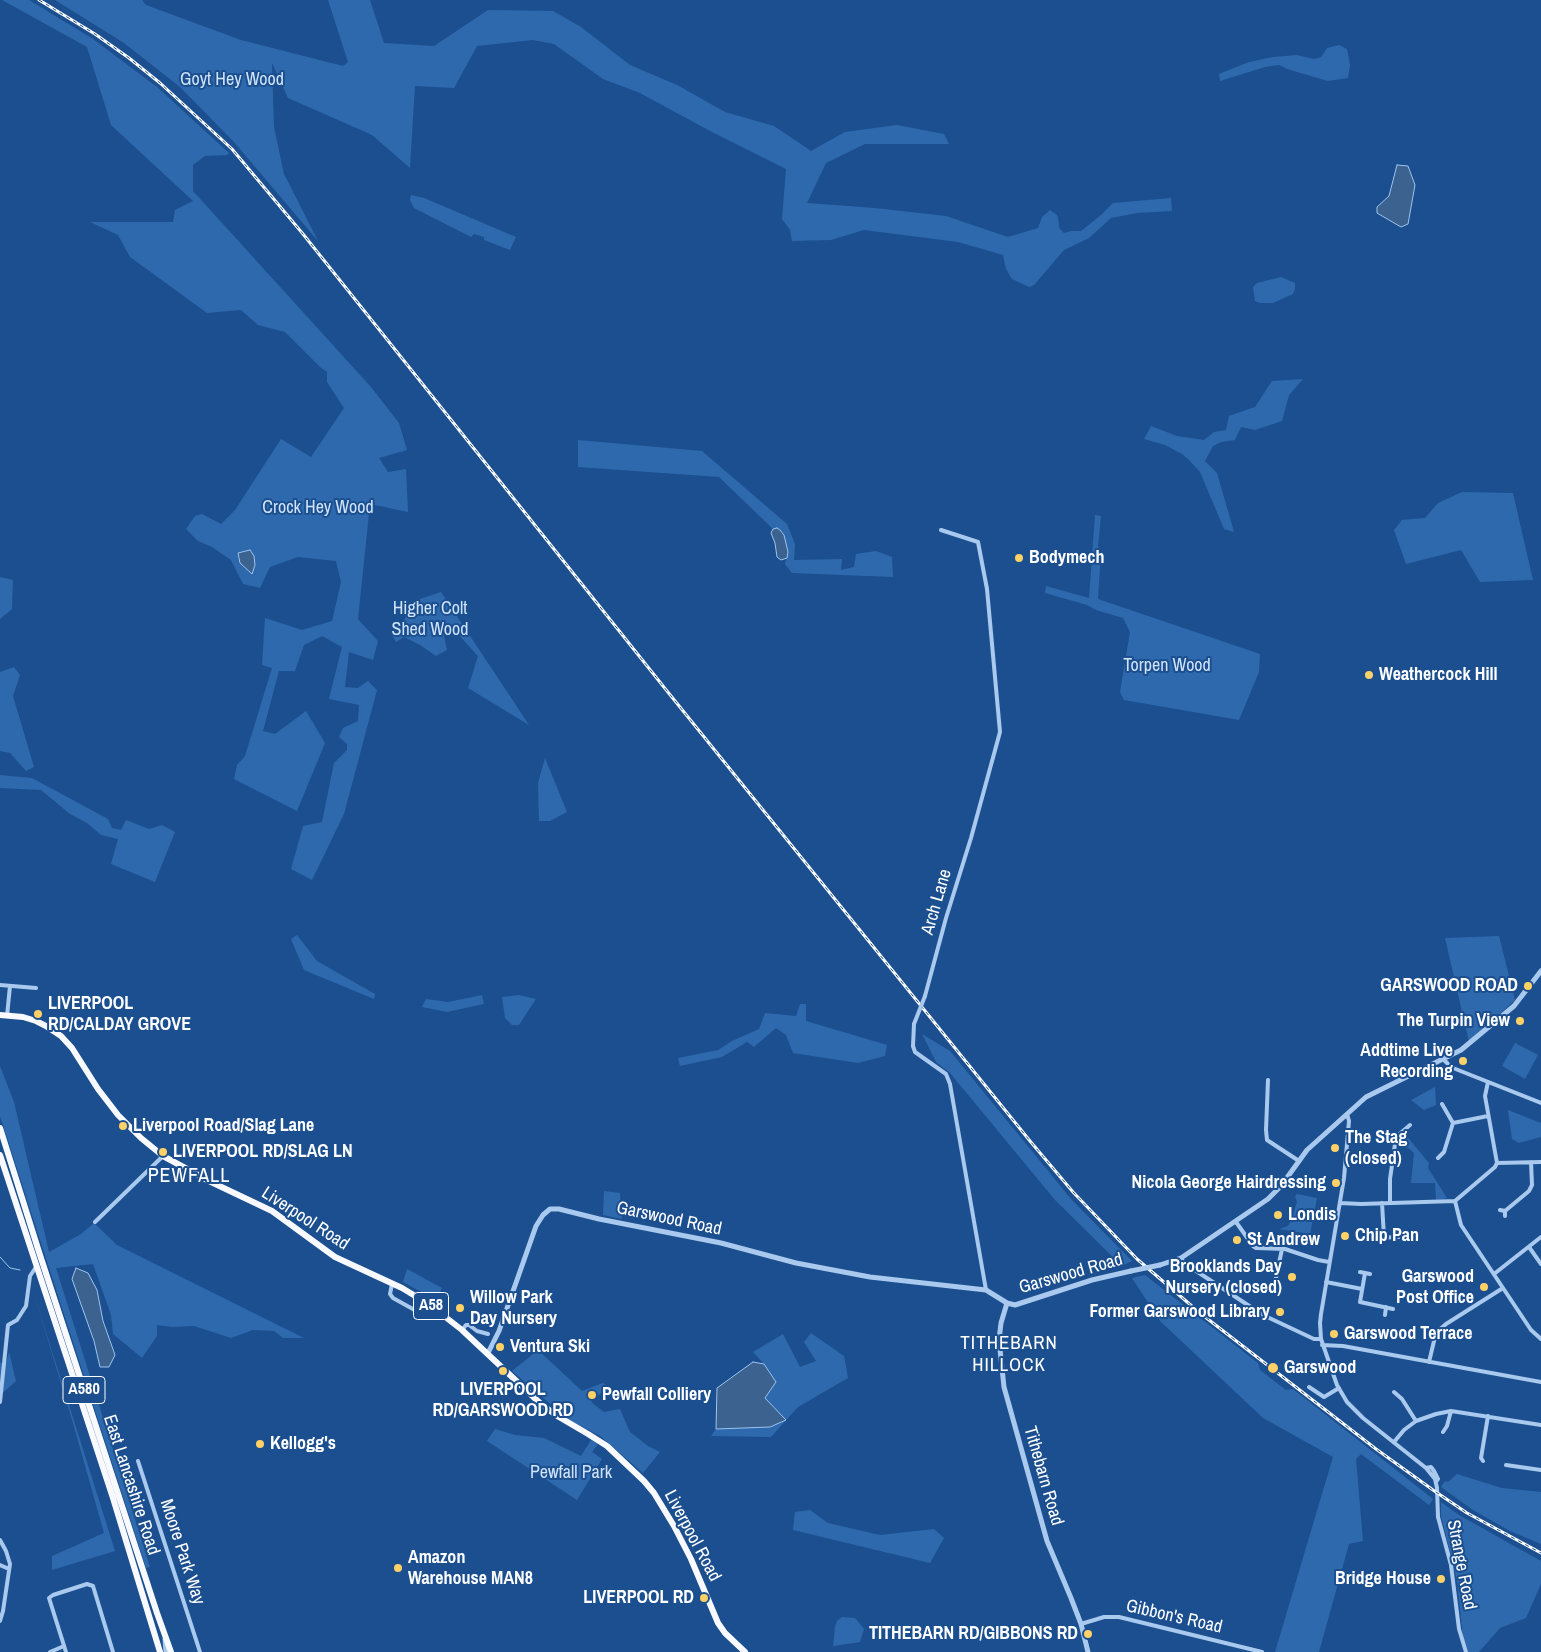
<!DOCTYPE html>
<html>
<head>
<meta charset="utf-8">
<style>
	body { margin:0 }
	canvas { display:block; background:#1b4f8f }
</style>
</head>
<body>
<canvas width="1541" height="1652"></canvas>
<script>
const c = document.querySelector('canvas').getContext('2d');
c.lineJoin = 'round';
function fill(path, color) { c.fillStyle = color; c.fill(path, 'evenodd'); }
const poly = rows => new Path2D(rows.map(r => 'M' + r).join(''));
function stroke(path, color, width, dash) { c.strokeStyle = color; c.lineWidth = width; c.lineCap = dash ? 'butt' : 'round'; c.setLineDash(dash || []); c.stroke(path); }
function label(font, color, halo, rows, align = 'center') {
  c.font = font + ' "Archivo Narrow",sans-serif'; c.lineWidth = 4; c.setLineDash([]); c.textBaseline = 'middle'; c.strokeStyle = halo; c.fillStyle = color; for (const [text, x, y, turn = 0] of rows) {
    c.save(); c.translate(x, y); c.rotate((+turn || 0) * Math.PI / 180); c.textAlign = isNaN(turn) ? turn : align; if (halo) c.strokeText(text, 0, 0); c.fillText(text, 0, 0); c.restore();
  }
}
fill(poly([
	[2,0,29,0,93,39,157,87,229,153,227,155,205,156,193,165,193,191,371,387,399,423,407,450,379,458,388,472,406,469,408,512,370,504,358,619,378,641,373,660,349,652,345,687,358,688,368,681,377,690,344,814,312,880,291,869,303,826,322,822,334,763,347,750,347,744,339,737,343,728,358,721,359,705,329,699,342,647,322,636,304,645,295,671,279,671,263,731,275,734,306,711,325,743,297,811,234,779,237,765,245,756,272,668,262,665,265,618,302,630,332,621,341,582,336,561,298,557,270,567,260,588,243,584,231,560,212,547,198,541,186,529,195,516,202,514,221,524,235,510,281,439,311,457,344,408,327,382,327,372,320,367,285,332,258,325,241,310,207,313,130,257,118,235,90,222,173,222,175,210,193,201,111,125,87,47],
	[55,0,142,0,146,5,241,40,343,66,348,62,328,0,370,0,384,43,434,46,488,10,553,11,581,27,630,65,677,85,725,112,774,126,811,151,845,132,897,125,944,134,949,144,865,144,826,163,807,203,875,208,946,216,1008,237,1038,228,1042,217,1050,210,1057,215,1059,223,1059,228,1064,233,1071,231,1081,231,1101,215,1113,203,1171,198,1172,211,1137,213,1111,218,1089,238,1064,250,1034,285,1029,287,1012,279,1006,269,1003,255,958,242,864,230,831,240,792,241,790,230,782,219,786,169,710,131,640,93,603,79,554,44,533,40,477,46,454,88,415,86,410,168,372,135,288,98,272,63,274,127,284,174,318,241,234,142,180,87,124,43],
	[1339,45,1347,49,1350,65,1348,78,1328,81,1287,69,1279,65,1265,67,1220,81,1219,74,1249,62,1273,57,1297,55,1314,59,1321,57,1327,48],
	[411,195,424,198,516,237,510,250,484,240,484,237,474,234,471,237,414,208,410,200],
	[1281,277,1295,283,1295,289,1293,294,1273,303,1260,303,1255,301,1253,287,1257,283],
	[1303,379,1289,395,1282,421,1255,430,1241,427,1235,440,1221,442,1213,446,1205,461,1217,473,1234,532,1224,529,1200,472,1188,459,1182,454,1165,445,1144,439,1151,426,1177,436,1204,440,1214,432,1226,430,1229,416,1255,407,1272,381],
	[578,440,702,451,787,524,795,544,794,560,842,559,841,570,854,567,856,554,876,551,892,557,893,577,792,573,785,564,788,552,784,535,780,530,777,528,773,529,719,477,578,467],
	[1462,492,1513,493,1533,580,1480,582,1461,550,1406,564,1394,530,1402,520,1425,518,1438,503],
	[1095,515,1101,516,1098,546,1101,552,1098,599,1260,654,1259,672,1239,720,1124,700,1120,692,1130,632,1123,618,1096,610,1087,605,1045,593,1046,586,1089,598],
	[0,577,13,580,12,609,0,619],
	[441,592,529,725,468,688,478,656,455,631,444,636,447,650,436,656,420,645,404,637,396,642,390,632,400,626,417,600],
	[14,667,20,675,13,696,34,767,26,771,10,753,0,751,0,672],
	[545,758,567,812,550,821,539,821,538,783],
	[0,775,32,778,108,819,112,828,121,830,126,820,149,829,162,825,175,832,155,882,111,864,118,839,101,835,87,823,70,814,41,790,0,788],
	[297,935,317,961,375,994,374,999,304,970,291,939],
	[1499,936,1515,1000,1469,1042,1445,938],
	[482,995,484,1004,447,1012,422,1007,426,999,448,1002],
	[519,995,536,999,519,1025,512,1025,505,1018,502,997],
	[800,1004,806,1004,806,1021,887,1045,885,1056,858,1063,793,1053,786,1035,776,1028,754,1047,747,1042,722,1057,680,1066,678,1058,718,1050,732,1041,759,1029,765,1013,796,1016],
	[922,1034,950,1051,1071,1199,1132,1261,1122,1266,1055,1200,950,1073,936,1062],
	[1515,1043,1538,1055,1525,1079,1502,1066],
	[0,1066,14,1102,49,1252,81,1234,94,1223,117,1245,304,1338,283,1338,274,1331,253,1330,231,1338,194,1326,172,1327,157,1325,157,1336,142,1358,113,1334,111,1315,93,1264,56,1268,150,1567,146,1568,0,1116],
	[1435,1087,1436,1105,1424,1110,1411,1100],
	[1508,1110,1541,1123,1541,1137,1519,1143,1512,1139],
	[1404,1133,1429,1163,1428,1168,1447,1198,1436,1200,1435,1183,1411,1183,1414,1153,1408,1148,1398,1146,1399,1138],
	[604,1191,620,1193,622,1219,603,1215],
	[1297,1194,1317,1198,1310,1234,1279,1229,1288,1226,1291,1221,1297,1202,1295,1196],
	[407,1269,442,1288,436,1300,403,1282],
	[1145,1275,1258,1363,1260,1370,1286,1390,1293,1389,1433,1499,1429,1505,1361,1454,1356,1459,1363,1541,1349,1544,1319,1652,1275,1652,1333,1457,1263,1418,1160,1321,1132,1278],
	[34,1294,115,1551,52,1570,52,1556,104,1533,73,1423],
	[811,1333,844,1356,848,1378,798,1407,771,1437,711,1436,716,1429,770,1427,786,1420,765,1398,764,1364,753,1352,783,1334,800,1367,816,1361,804,1342],
	[538,1350,582,1391,603,1383,608,1387,591,1402,604,1412,620,1409,630,1432,648,1446,660,1452,643,1473,600,1436,569,1420,512,1371],
	[9,1352,16,1381,4,1392,0,1392,0,1361,1,1363,6,1363],
	[495,1429,515,1435,544,1438,581,1456,591,1440,598,1444,592,1452,602,1459,577,1500,487,1441],
	[1457,1474,1502,1488,1541,1492,1541,1544,1510,1531,1473,1510,1441,1487,1445,1481,1448,1482],
	[1441,1502,1459,1515,1541,1561,1541,1584,1526,1618,1500,1628,1479,1652,1468,1652,1463,1637,1457,1580,1441,1516],
	[810,1510,828,1523,880,1535,934,1529,944,1538,930,1563,793,1530,795,1512],
	[842,1617,855,1618,864,1629,860,1642,833,1646,835,1627,837,1621]
]), '#2e69ad');
const water = poly([
	[1397,165,1408,166,1415,185,1408,224,1401,227,1377,213,1377,207,1389,196,1397,165],
	[777,528,780,530,784,535,788,552,787,558,781,560,777,557,775,543,771,533,773,529,777,528],
	[250,550,254,556,255,565,252,574,240,563,238,553,250,550],
	[76,1268,88,1273,97,1290,103,1321,115,1355,109,1367,100,1367,94,1341,72,1279,76,1268],
	[753,1362,764,1364,776,1382,765,1398,786,1420,770,1427,716,1429,717,1388,753,1362]
]);
fill(water, '#3c6290');
stroke(water, '#9cc4f0', 1);
stroke(poly([
	[0,1257,10,1268,20,1270]
]), '#9cc4f0', 1);
stroke(poly([
	[0,985,36,988],
	[925,996,946,918,971,838,1000,732,987,589,978,542,941,530],
	[7,1016,10,986],
	[914,1024,913,1046,915,1052,946,1074,950,1084,986,1290],
	[1443,1059,1448,1064,1453,1068,1541,1103],
	[1268,1080,1266,1130,1267,1140,1299,1161],
	[1442,1104,1453,1123],
	[1347,1114,1349,1121,1344,1178,1321,1314,1320,1323,1321,1339,1337,1385,1347,1402,1363,1418,1426,1468,1435,1479,1437,1488,1438,1517,1451,1565,1459,1629,1466,1652],
	[1390,1142,1396,1137],
	[1438,1158,1444,1152,1453,1123,1488,1116],
	[1497,1163,1541,1162],
	[1455,1201,1461,1225,1531,1330,1541,1339],
	[1340,1203,1361,1204,1455,1201,1495,1167,1497,1163,1485,1096,1488,1082],
	[1382,1203,1384,1237],
	[1390,1203,1390,1179,1396,1137,1410,1125],
	[1500,1210,1505,1211,1505,1216],
	[1505,1211,1529,1191,1532,1185,1531,1162],
	[95,1222,163,1156],
	[1236,1222,1253,1246,1256,1248,1285,1249,1318,1260,1329,1262],
	[1375,1238,1399,1237],
	[1529,1247,1541,1264],
	[1181,1258,1184,1263,1263,1315,1314,1339,1321,1339],
	[1360,1272,1370,1274],
	[1365,1273,1360,1302,1393,1309],
	[1494,1274,1541,1237],
	[1326,1282,1362,1289],
	[392,1284,390,1294,393,1298,420,1313,424,1313,431,1306],
	[1273,1292,1282,1249],
	[1385,1315,1386,1307],
	[462,1330,466,1325,469,1325,477,1331,488,1334],
	[1322,1345,1343,1346,1541,1382],
	[1429,1362,1434,1341,1438,1331,1446,1324,1503,1288],
	[1309,1387,1324,1397,1339,1388],
	[1394,1392,1402,1399,1416,1421],
	[0,1402,8,1325,17,1320,26,1306,30,1276,36,1267],
	[1443,1432,1447,1426,1451,1411],
	[1394,1442,1404,1430,1416,1421,1436,1414,1451,1411,1541,1425],
	[138,1461,200,1652],
	[1483,1461,1481,1458,1488,1416],
	[1506,1465,1541,1470],
	[1426,1468,1431,1467,1434,1471,1438,1479,1436,1482],
	[0,1540,6,1551,10,1564,3,1611,0,1621],
	[0,1565,9,1569],
	[1081,1624,1104,1617,1119,1617,1262,1652],
	[50,1652,64,1646],
	[66,1652,49,1598,53,1595,87,1584,93,1586,113,1652]
]), '#a9c9ee', 4);
stroke(poly([
	[1160,1265,1181,1258,1268,1199,1281,1186,1307,1150,1366,1097,1461,1050,1514,1006,1541,971],
	[1007,1303,1001,1323,999,1340,1004,1387,1047,1541,1071,1598,1081,1624,1088,1652],
	[488,1353,499,1331,536,1226,543,1215,550,1209,559,1209,599,1219,721,1243,796,1263,870,1277,986,1290,1007,1303,1015,1305,1092,1280,1131,1271],
	[165,1639,166,1652]
]), '#a9c9ee', 5);
stroke(poly([
	[0,1015,23,1017,36,1021,46,1026,61,1036,72,1048,98,1089,118,1115,141,1138,163,1156,211,1182,272,1211,335,1257,402,1288,430,1305,462,1330,542,1405,559,1417,588,1434,607,1446,644,1481,654,1493,674,1526,691,1559,718,1623,725,1633,745,1652],
	[0,1128,39,1252,157,1613,171,1652],
	[0,1155,113,1498,160,1652]
]), '#f8faff', 6);
const rail = poly([
	[39,0,95,34,129,58,160,83,232,149,303,234,667,691,1030,1141,1073,1192,1137,1259,1200,1313,1376,1449,1433,1490,1467,1513,1541,1553]
]);
stroke(rail, '#fff', 3);
stroke(rail, '#1b4f8f', 1, [4]);
stroke(poly([
	[914,1024,925,996]
]), '#a9c9ee', 4);
stroke(poly([
	[1131,1271,1160,1265]
]), '#a9c9ee', 5);
for (const [x, y, r, color] of [
	[1019,558,5,"#ffd166"],
	[1369,675,5,"#ffd166"],
	[1528,986,5,"#ffd166"],
	[38,1014,5,"#ffd166"],
	[1520,1021,5,"#ffd166"],
	[1463,1061,5,"#ffd166"],
	[123,1126,5,"#ffd166"],
	[1335,1148,5,"#ffd166"],
	[163,1152,5,"#ffd166"],
	[1336,1183,5,"#ffd166"],
	[1278,1215,5,"#ffd166"],
	[1345,1236,5,"#ffd166"],
	[1237,1240,5,"#ffd166"],
	[1292,1277,5,"#ffd166"],
	[1484,1287,5,"#ffd166"],
	[460,1308,5,"#ffd166"],
	[1280,1312,5,"#ffd166"],
	[1334,1334,5,"#ffd166"],
	[500,1347,5,"#ffd166"],
	[1273,1368,6,"#ffd166"],
	[503,1371,5,"#ffd166"],
	[592,1395,5,"#ffd166"],
	[260,1444,5,"#ffd166"],
	[398,1568,5,"#ffd166"],
	[1441,1579,5,"#ffd166"],
	[704,1598,5,"#ffd166"],
	[1088,1634,5,"#ffd166"]
]) { const dot = new Path2D(); dot.arc(x, y, r, 0, 2 * Math.PI); c.fillStyle = color; c.fill(dot); stroke(dot, '#1b4f8f', 2); }
for (const [x, y, w] of [
	[431,1306,35],
	[84,1390,42]
]) { const box = new Path2D(); box.roundRect(x - w / 2, y - 13.5, w, 27, 4); c.fillStyle = '#1b4f8f'; c.fill(box); stroke(box, '#fff', 1); }
label('bold 16px', '#fff', null, [
	["A58",431,1306],
	["A580",84,1390]
]);
label('18px', '#cfe3fa', '#1b4f8f', [
	["Goyt Hey Wood",232,80],
	["Crock Hey Wood",318,508],
	["Higher Colt",430,609],
	["Shed Wood",430,630],
	["Torpen Wood",1167,666],
	["Pewfall Park",571,1473]
]);
label('bold 18px', '#fff', '#1b4f8f', [
	["Bodymech",1029,558],
	["Weathercock Hill",1379,675],
	["GARSWOOD ROAD",1518,986,"right"],
	["LIVERPOOL",48,1004],
	["RD/CALDAY GROVE",48,1025],
	["The Turpin View",1510,1021,"right"],
	["Addtime Live",1453,1051,"right"],
	["Recording",1453,1072,"right"],
	["Liverpool Road/Slag Lane",133,1126],
	["The Stag",1345,1138],
	["(closed)",1345,1159],
	["LIVERPOOL RD/SLAG LN",173,1152],
	["Nicola George Hairdressing",1326,1183,"right"],
	["Londis",1288,1215],
	["Chip Pan",1355,1236],
	["St Andrew",1247,1240],
	["Brooklands Day",1282,1267,"right"],
	["Nursery (closed)",1282,1288,"right"],
	["Garswood",1474,1277,"right"],
	["Post Office",1474,1298,"right"],
	["Willow Park",470,1298],
	["Day Nursery",470,1319],
	["Former Garswood Library",1270,1312,"right"],
	["Garswood Terrace",1344,1334],
	["Ventura Ski",510,1347],
	["Garswood",1284,1368],
	["LIVERPOOL",503,1390,"center"],
	["RD/GARSWOOD RD",503,1411,"center"],
	["Pewfall Colliery",602,1395],
	["Kellogg's",270,1444],
	["Amazon",408,1558],
	["Warehouse MAN8",408,1579],
	["Bridge House",1431,1579,"right"],
	["LIVERPOOL RD",694,1598,"right"],
	["TITHEBARN RD/GIBBONS RD",1078,1634,"right"]
], 'left');
label('18px', '#fff', '#1b4f8f', [
	["Arch Lane",937,902,-74],
	["Liverpool Road",305,1219,33],
	["Garswood Road",669,1219,12],
	["Garswood Road",1071,1274,-16],
	["Tithebarn Road",1043,1476,74],
	["East Lancashire Road",131,1485,72],
	["Liverpool Road",692,1536,62],
	["Moore Park Way",182,1552,72],
	["Strange Road",1461,1565,79],
	["Gibbon's Road",1174,1617,13]
]);
c.letterSpacing = '1px';
label('19px', '#fff', '#1b4f8f', [
	["TITHEBARN",1009,1344],
	["HILLOCK",1009,1366]
]);
c.letterSpacing = '0px';
c.letterSpacing = '1px';
label('20px', '#fff', '#1b4f8f', [
	["PEWFALL",189,1177]
]);
c.letterSpacing = '0px';
</script>
</body>
</html>
